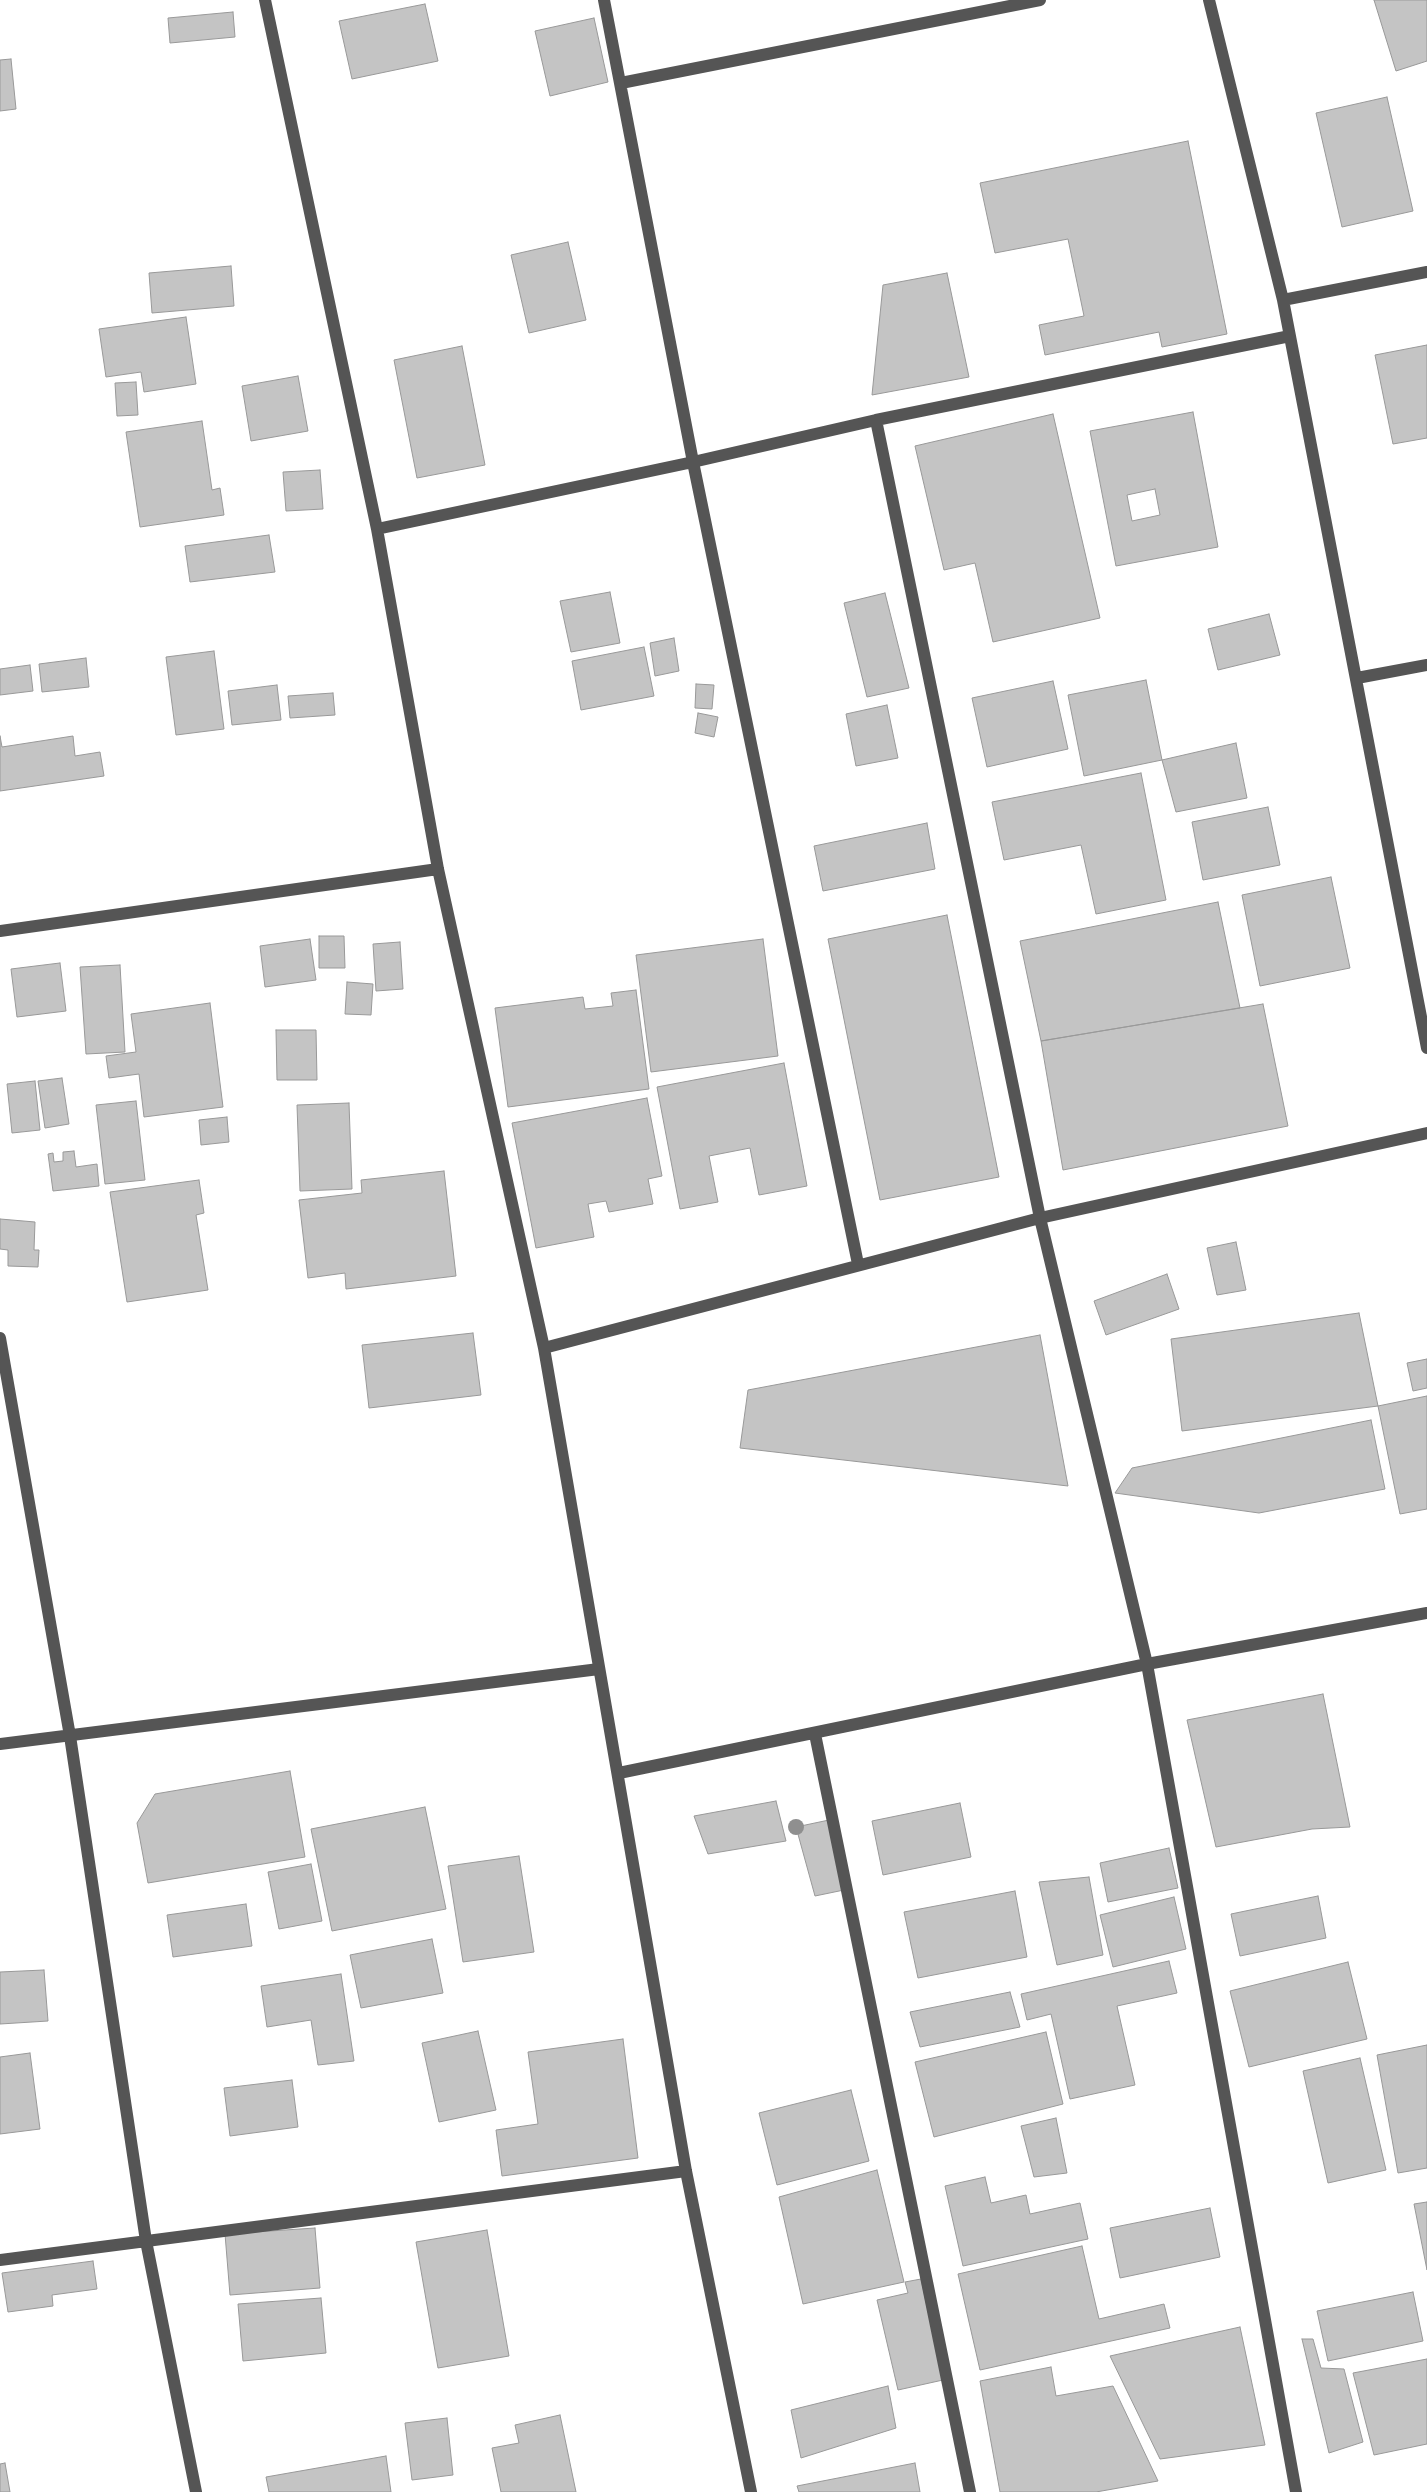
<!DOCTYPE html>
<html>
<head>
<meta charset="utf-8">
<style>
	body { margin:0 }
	canvas { display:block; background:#fff }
</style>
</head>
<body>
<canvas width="1427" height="2492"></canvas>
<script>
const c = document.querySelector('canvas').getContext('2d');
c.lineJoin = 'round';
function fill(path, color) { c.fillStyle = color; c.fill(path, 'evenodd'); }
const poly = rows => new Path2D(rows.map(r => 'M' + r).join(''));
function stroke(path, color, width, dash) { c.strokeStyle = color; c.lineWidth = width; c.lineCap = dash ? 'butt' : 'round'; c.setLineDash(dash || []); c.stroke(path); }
const building = poly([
	[1374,0,1427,0,1427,61,1396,71,1374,0],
	[425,4,438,61,352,79,339,21,425,4],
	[233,12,235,37,170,43,168,18,233,12],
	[594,18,608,82,550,96,535,31,594,18],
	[11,59,16,109,0,111,0,60,11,59],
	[1387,97,1413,211,1342,227,1316,113,1387,97],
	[1188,141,1227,334,1162,347,1159,332,1045,355,1039,325,1084,316,1068,239,995,253,980,183,1188,141],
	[568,242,586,320,529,333,511,255,568,242],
	[231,266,234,306,152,313,149,273,231,266],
	[947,273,969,377,872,395,883,285,947,273],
	[186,317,196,384,144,392,141,372,106,377,99,329,186,317],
	[1427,345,1427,438,1393,444,1375,355,1427,345],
	[462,346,485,465,417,478,394,360,462,346],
	[298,376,308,431,251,441,242,386,298,376],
	[136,382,138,415,117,416,115,383,136,382],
	[1193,412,1218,547,1116,566,1090,431,1193,412],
	[1155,489,1160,515,1132,521,1127,495,1155,489],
	[1053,414,1100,618,993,642,975,563,944,570,915,446,1053,414],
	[202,421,212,490,220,488,224,515,140,527,126,432,202,421],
	[320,470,323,509,286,511,283,472,320,470],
	[269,535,275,572,190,582,185,546,269,535],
	[610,592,620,643,571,652,560,601,610,592],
	[885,593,909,688,867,697,844,603,885,593],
	[1269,614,1280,655,1218,670,1208,629,1269,614],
	[674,638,679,671,655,676,650,643,674,638],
	[644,647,654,696,581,710,572,661,644,647],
	[214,651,224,729,176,735,166,657,214,651],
	[86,658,89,687,42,692,39,664,86,658],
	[30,665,33,691,0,695,0,669,30,665],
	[1146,680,1162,760,1084,776,1068,695,1146,680],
	[1053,681,1068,749,987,767,972,698,1053,681],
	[696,684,714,685,712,709,695,708,696,684],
	[277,685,281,720,232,725,228,691,277,685],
	[333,693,335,715,290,718,288,696,333,693],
	[887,705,898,758,856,766,846,714,887,705],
	[698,713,718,717,714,737,695,733,698,713],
	[0,736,2,747,73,736,75,756,100,752,104,776,0,791,0,736],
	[1236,743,1247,798,1176,812,1162,760,1236,743],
	[1141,773,1166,900,1096,914,1081,845,1004,860,992,802,1141,773],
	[1268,807,1280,865,1203,880,1192,822,1268,807],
	[927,823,935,869,823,891,814,846,927,823],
	[1331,877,1350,968,1260,986,1242,895,1331,877],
	[1218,902,1240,1008,1041,1041,1020,941,1218,902],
	[947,915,999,1177,880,1200,828,939,947,915],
	[319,936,344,936,345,968,319,968,319,936],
	[310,939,316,980,265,987,260,946,310,939],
	[763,939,778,1056,651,1072,636,955,763,939],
	[400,942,403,989,376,991,373,944,400,942],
	[60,963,66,1011,17,1017,11,969,60,963],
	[120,965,125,1052,86,1054,80,967,120,965],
	[347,982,373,984,371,1015,345,1014,347,982],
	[636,990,649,1089,508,1107,495,1008,583,997,585,1009,613,1006,611,993,636,990],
	[210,1003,223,1107,144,1117,139,1074,109,1078,106,1056,136,1052,131,1014,210,1003],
	[1263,1004,1288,1126,1063,1170,1041,1041,1263,1004],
	[276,1030,316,1030,317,1080,277,1080,276,1030],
	[784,1063,807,1186,759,1195,750,1148,709,1156,718,1202,680,1209,657,1087,784,1063],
	[62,1078,69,1124,45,1128,38,1081,62,1078],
	[35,1081,40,1130,12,1133,7,1084,35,1081],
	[647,1098,662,1176,648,1179,653,1204,609,1212,606,1201,588,1204,594,1237,536,1248,512,1123,647,1098],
	[136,1101,145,1180,105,1184,96,1105,136,1101],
	[349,1103,352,1189,300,1191,297,1105,349,1103],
	[227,1117,229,1142,201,1145,199,1120,227,1117],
	[74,1151,76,1167,97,1164,99,1186,53,1191,48,1154,53,1153,54,1162,63,1161,63,1152,74,1151],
	[444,1171,456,1276,346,1289,345,1273,308,1278,299,1200,362,1193,361,1180,444,1171],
	[199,1180,204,1213,196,1215,208,1290,127,1302,110,1192,199,1180],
	[0,1219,35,1222,34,1250,39,1250,38,1267,8,1266,8,1250,0,1249,0,1219],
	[1236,1242,1246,1290,1217,1295,1207,1248,1236,1242],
	[1167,1274,1179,1309,1106,1335,1094,1301,1167,1274],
	[1359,1313,1378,1406,1182,1431,1171,1339,1359,1313],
	[473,1333,481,1395,369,1408,362,1345,473,1333],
	[1040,1335,1068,1486,740,1448,748,1390,1040,1335],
	[1427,1359,1427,1388,1413,1391,1407,1363,1427,1359],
	[1427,1396,1427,1509,1400,1514,1378,1406,1427,1396],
	[1371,1420,1385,1489,1259,1513,1115,1493,1132,1468,1371,1420],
	[1323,1694,1350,1827,1312,1829,1216,1847,1187,1720,1323,1694],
	[290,1771,305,1857,148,1883,137,1823,155,1794,290,1771],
	[776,1801,786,1841,708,1854,694,1816,776,1801],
	[960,1803,971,1857,883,1875,872,1821,960,1803],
	[425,1807,446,1909,332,1931,311,1829,425,1807],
	[829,1820,844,1890,815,1896,796,1827,829,1820],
	[1169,1848,1178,1888,1108,1902,1100,1863,1169,1848],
	[519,1856,534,1952,463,1962,448,1866,519,1856],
	[311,1864,322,1921,279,1929,268,1872,311,1864],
	[1089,1877,1103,1955,1057,1965,1039,1882,1089,1877],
	[1015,1891,1027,1957,918,1978,904,1912,1015,1891],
	[1318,1896,1326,1938,1240,1956,1231,1914,1318,1896],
	[1174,1897,1186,1949,1113,1967,1100,1915,1174,1897],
	[246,1904,252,1946,173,1957,167,1915,246,1904],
	[432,1939,443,1993,361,2008,350,1955,432,1939],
	[1169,1961,1177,1993,1117,2006,1135,2085,1070,2099,1051,2014,1027,2020,1021,1994,1169,1961],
	[1348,1962,1367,2039,1249,2067,1230,1991,1348,1962],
	[44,1970,48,2021,0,2024,0,1972,44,1970],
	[341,1974,354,2061,318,2065,311,2020,267,2027,261,1986,341,1974],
	[1010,1992,1020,2027,920,2047,910,2012,1010,1992],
	[478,2031,496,2110,439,2122,422,2043,478,2031],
	[1046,2032,1063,2104,934,2137,915,2062,1046,2032],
	[623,2039,638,2158,502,2176,496,2130,538,2124,528,2052,623,2039],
	[1427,2045,1427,2168,1398,2173,1377,2055,1427,2045],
	[30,2053,40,2129,0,2134,0,2057,30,2053],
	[1360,2058,1386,2170,1328,2183,1303,2071,1360,2058],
	[292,2080,298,2127,230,2136,224,2088,292,2080],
	[851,2090,869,2161,777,2185,759,2113,851,2090],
	[1056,2118,1067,2173,1034,2177,1021,2126,1056,2118],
	[877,2170,904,2282,803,2304,779,2197,877,2170],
	[985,2177,991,2203,1026,2195,1030,2214,1080,2203,1088,2239,963,2266,945,2186,985,2177],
	[1427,2202,1427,2270,1414,2204,1427,2202],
	[1210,2208,1220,2257,1120,2278,1110,2228,1210,2208],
	[315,2228,320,2288,230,2295,225,2234,315,2228],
	[487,2230,509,2356,438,2368,416,2242,487,2230],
	[1082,2246,1099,2319,1164,2304,1170,2328,980,2370,958,2274,1082,2246],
	[93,2261,97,2289,52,2295,53,2306,8,2312,2,2273,93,2261],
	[921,2279,943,2380,898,2390,877,2300,908,2293,905,2282,921,2279],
	[1413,2292,1423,2341,1328,2361,1317,2311,1413,2292],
	[321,2298,326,2353,243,2361,238,2304,321,2298],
	[1240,2327,1265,2445,1160,2459,1110,2356,1240,2327],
	[1302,2339,1313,2339,1321,2368,1344,2369,1363,2442,1329,2453,1302,2339],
	[1427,2359,1427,2444,1374,2455,1353,2373,1427,2359],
	[1051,2367,1056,2396,1113,2386,1158,2481,1096,2492,1000,2492,980,2381,1051,2367],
	[888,2386,896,2428,801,2458,791,2410,888,2386],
	[560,2415,576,2492,501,2492,492,2448,519,2443,515,2425,560,2415],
	[447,2418,453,2475,412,2480,405,2423,447,2418],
	[386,2456,391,2492,269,2492,266,2477,386,2456],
	[5,2463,10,2492,0,2492,0,2464,5,2463],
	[915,2463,920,2492,799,2492,797,2486,915,2463]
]);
fill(building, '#c4c4c4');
stroke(building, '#999', 1);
stroke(poly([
	[265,0,377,529,438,869,544,1348,686,2171,751,2492],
	[604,0,693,462,858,1264],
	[1209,0,1283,300,1427,1048],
	[621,83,1040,0],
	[1283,300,1427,272],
	[876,420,1040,1218,1147,1664,1296,2492],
	[377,529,693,462,876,420,1290,336],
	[1357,678,1427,665],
	[0,931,438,869],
	[0,1338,70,1736,146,2241,196,2492],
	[544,1348,1040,1218,1427,1133],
	[815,1734,970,2492],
	[0,1744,599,1669],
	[619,1773,1147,1664,1427,1613],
	[0,2260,686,2171]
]), '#555', 12);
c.fillStyle = '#8f8f8f';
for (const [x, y] of [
	[796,1827]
]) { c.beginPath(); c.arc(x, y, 8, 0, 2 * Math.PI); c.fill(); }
</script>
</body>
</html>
